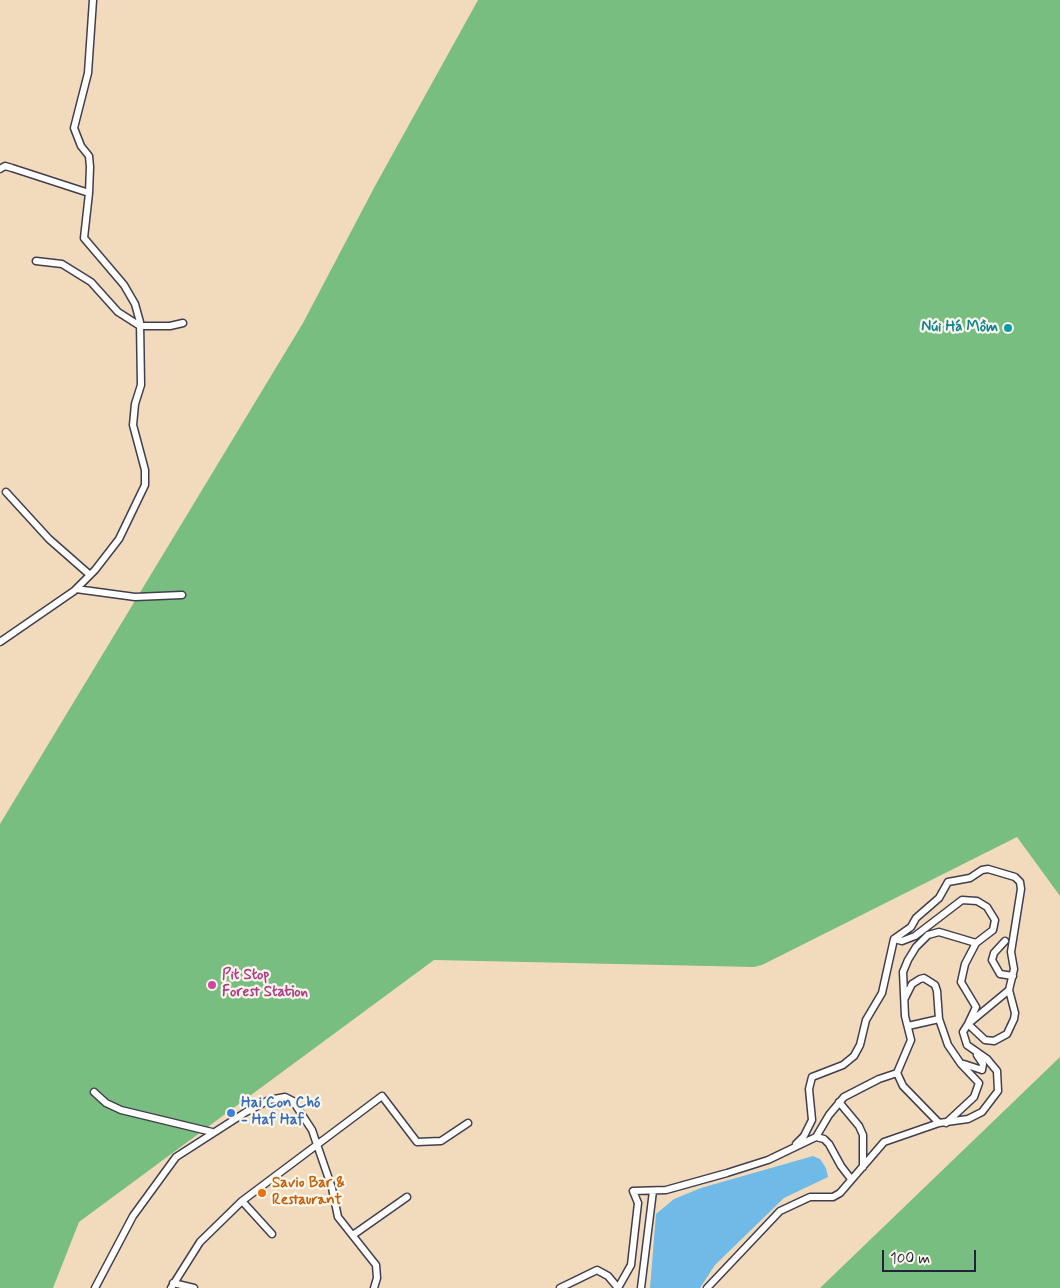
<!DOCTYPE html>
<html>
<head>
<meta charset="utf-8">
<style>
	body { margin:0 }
	#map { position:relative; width:1060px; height:1288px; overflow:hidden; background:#f2dbbd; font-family:Mynerve,sans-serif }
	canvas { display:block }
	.scale { position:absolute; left:882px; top:1250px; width:94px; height:22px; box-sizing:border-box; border:2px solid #22223b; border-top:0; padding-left:6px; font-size:15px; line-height:18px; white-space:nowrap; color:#22223b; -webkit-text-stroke:4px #fbf7ec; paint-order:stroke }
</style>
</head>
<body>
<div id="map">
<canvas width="1060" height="1288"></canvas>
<div class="scale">100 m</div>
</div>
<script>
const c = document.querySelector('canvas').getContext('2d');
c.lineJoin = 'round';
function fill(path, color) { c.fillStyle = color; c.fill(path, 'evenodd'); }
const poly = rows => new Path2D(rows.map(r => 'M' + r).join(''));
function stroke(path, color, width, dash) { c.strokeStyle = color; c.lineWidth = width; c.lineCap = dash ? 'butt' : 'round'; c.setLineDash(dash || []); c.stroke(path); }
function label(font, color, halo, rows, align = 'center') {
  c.font = font + ' Mynerve,sans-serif'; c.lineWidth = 4.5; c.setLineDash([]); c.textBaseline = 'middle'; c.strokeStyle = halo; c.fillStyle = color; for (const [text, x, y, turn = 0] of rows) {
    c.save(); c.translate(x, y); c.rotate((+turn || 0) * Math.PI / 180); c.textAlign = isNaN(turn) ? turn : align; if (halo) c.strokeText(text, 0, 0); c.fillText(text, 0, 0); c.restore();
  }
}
fill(poly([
	[478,0,1060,0,1060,896,1017,837,762,965,754,967,434,960,79,1222,53,1288,0,1288,0,824,303,323,375,186],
	[1060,1057,1060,1288,820,1288]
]), '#79be81');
fill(poly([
	[813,1156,820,1159,826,1168,828,1177,784,1198,715,1265,700,1288,650,1288,656,1214,674,1199,701,1188]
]), '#70bae8');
const minor = poly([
	[0,169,5,166,12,168,89,193],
	[36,261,62,264,91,282,118,312,140,326,170,326,183,323],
	[6,492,49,539,90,575],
	[76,589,135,597,182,595],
	[0,642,74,591,95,570,119,539,145,485,145,470,133,425,135,404,141,385,140,322,135,304,124,285,84,238,89,193,90,167,89,156,81,146,74,128,88,73,93,0],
	[988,869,1015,877,1020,882,1021,889,1011,952,1014,969,1009,990,1015,1013,1014,1019,1007,1034,994,1041,985,1040,968,1024,976,1007,961,982,965,964,976,943,993,930,995,920,987,907,977,901,962,900,915,936,902,941,894,939,911,927,916,918,939,898,948,882,970,878,982,870,988,869],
	[1005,941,994,953,992,960,1000,974,1013,976],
	[905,998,912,984,920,979,924,978,935,985,937,991,939,1019,948,1045,961,1064,979,1083,974,1097,946,1123],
	[908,1026,939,1019],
	[961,1064,964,1064,982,1070,983,1064,977,1055],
	[897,1073,903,1086,939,1123],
	[94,1092,106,1103,121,1110,212,1132],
	[839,1102,859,1126,863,1135,863,1167],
	[816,1137,824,1139,829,1144,841,1166,851,1179],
	[796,1144,804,1136,812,1120,809,1089,812,1077,843,1065,854,1056,860,1045,866,1020,882,993,894,939],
	[242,1201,272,1234],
	[353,1235,407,1197],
	[173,1283,194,1288],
	[95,1288,133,1216,176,1157,246,1112,269,1100,285,1097,293,1101,312,1130,332,1188,338,1217,376,1265,377,1278,374,1288],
	[171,1288,200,1242,242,1201,382,1096,417,1142,441,1141,468,1123],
	[560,1288,597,1270,608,1276,618,1288],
	[618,1288,631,1265,638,1203,633,1191,666,1190,727,1173,768,1160,816,1137,829,1115,844,1097,879,1079,897,1073,911,1040,905,1016,903,972,908,960,916,947,928,935,939,932,976,943],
	[641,1288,653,1191],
	[707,1288,780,1211,810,1197,833,1197,840,1193,884,1142,939,1123,968,1119,982,1112,998,1091,997,1071,987,1059,967,1045,963,1032,968,1024,1009,990]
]);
stroke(minor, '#413e4e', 9);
stroke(minor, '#fff', 6);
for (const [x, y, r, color] of [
	[1008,328,5,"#0f9aa8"],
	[212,985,5,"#d1479c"],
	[231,1113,5,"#3f7fe0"],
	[262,1193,5,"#e8710a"]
]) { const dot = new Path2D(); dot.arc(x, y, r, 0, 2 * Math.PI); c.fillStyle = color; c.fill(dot); stroke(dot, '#fbf7ec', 2); }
label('bold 15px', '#0d838f', '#fbf7ec', [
	["Núi Há Mồm",998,328]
], 'right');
label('bold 15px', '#b23c85', '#fbf7ec', [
	["Pit Stop",222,976],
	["Forest Station",222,993]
], 'left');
label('bold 15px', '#366cbe', '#fbf7ec', [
	["Hai Con Chó",241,1104],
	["- Haf Haf",241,1121]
], 'left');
label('bold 15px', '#c56008', '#fbf7ec', [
	["Savio Bar &",272,1184],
	["Restaurant",272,1201]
], 'left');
</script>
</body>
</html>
